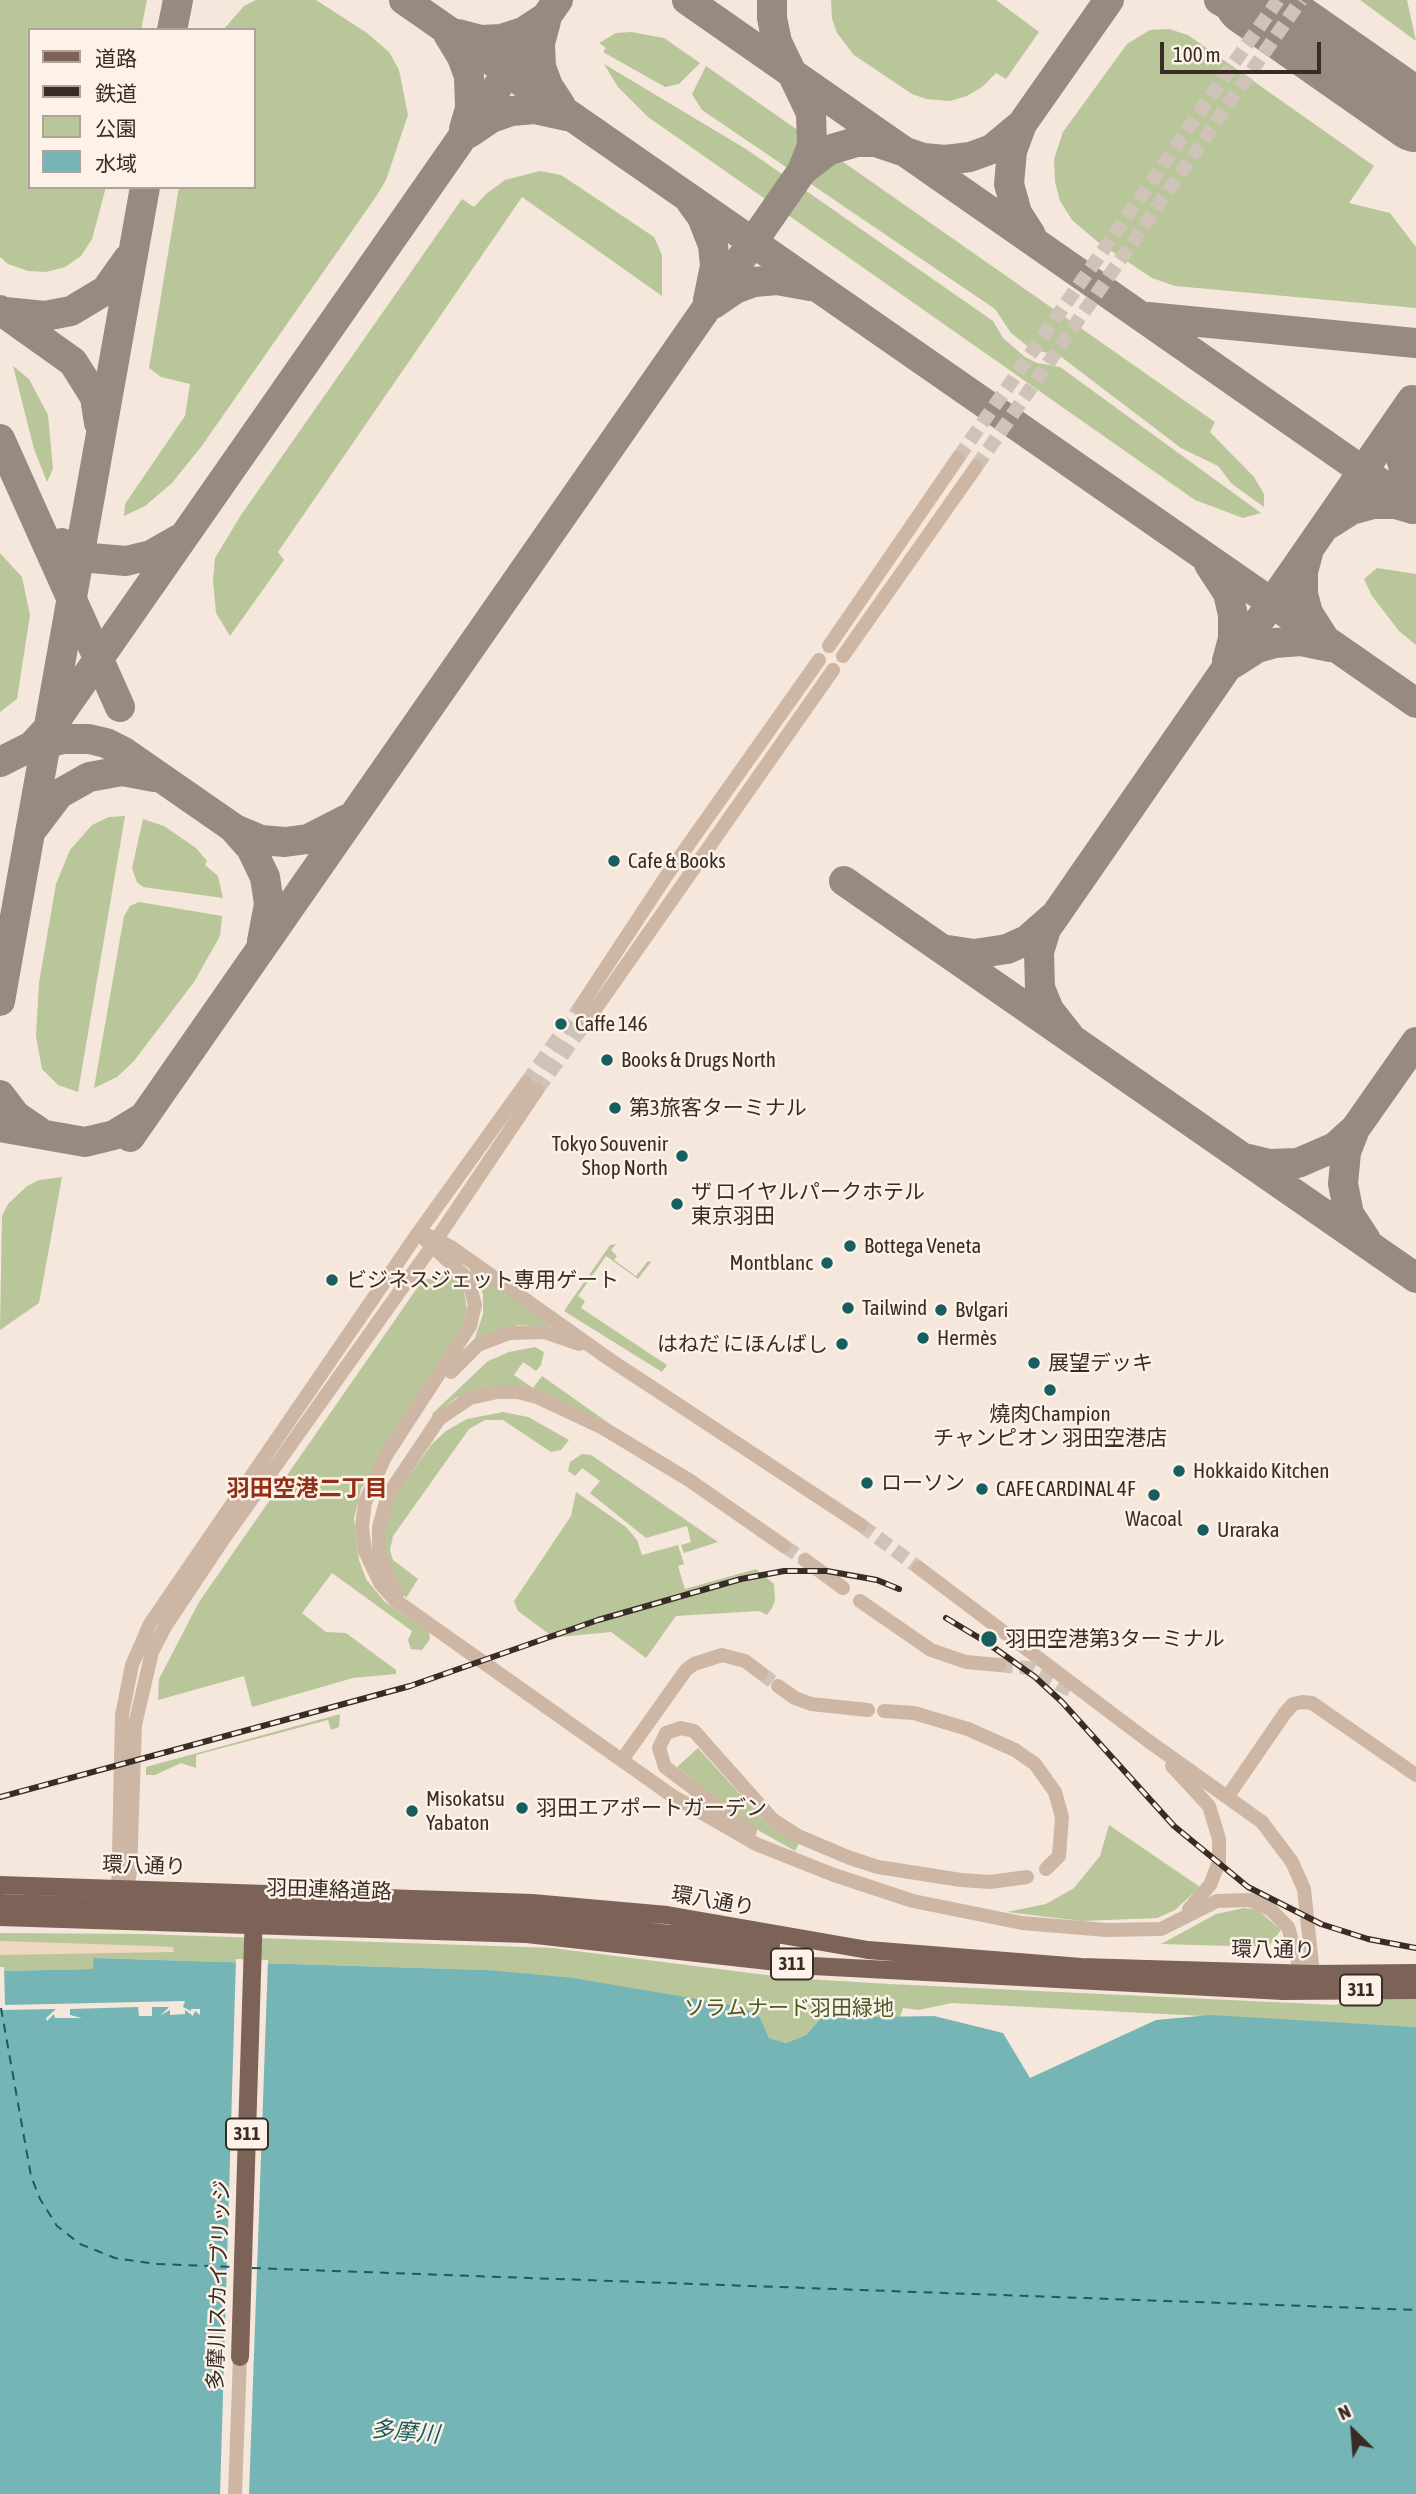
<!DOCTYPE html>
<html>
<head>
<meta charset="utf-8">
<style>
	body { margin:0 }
	#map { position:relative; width:1416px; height:2494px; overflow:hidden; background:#f5e7db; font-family:"Asap Condensed","Noto Sans JP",sans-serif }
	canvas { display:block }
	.legend { position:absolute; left:28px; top:28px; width:228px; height:161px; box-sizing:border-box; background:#fcf2e8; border:2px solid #aea39b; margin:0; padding:9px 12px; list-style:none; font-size:21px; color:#392c27 }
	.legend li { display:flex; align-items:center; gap:14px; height:35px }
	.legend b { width:35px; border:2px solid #aea39b }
	.north { position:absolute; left:1318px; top:2396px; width:70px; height:70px; -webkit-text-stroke:5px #fcf2e8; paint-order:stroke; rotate:335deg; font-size:19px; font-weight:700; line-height:28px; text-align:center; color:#392c27 }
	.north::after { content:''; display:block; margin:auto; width:24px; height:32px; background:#392c27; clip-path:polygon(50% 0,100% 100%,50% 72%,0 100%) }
	.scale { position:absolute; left:1160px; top:42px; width:161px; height:32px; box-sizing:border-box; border:4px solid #392c27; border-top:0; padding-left:9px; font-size:21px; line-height:24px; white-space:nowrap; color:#392c27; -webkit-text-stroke:5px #fcf2e8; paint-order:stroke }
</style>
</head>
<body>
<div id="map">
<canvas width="1416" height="2494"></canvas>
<ul class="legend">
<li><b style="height:9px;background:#7d6257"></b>道路</li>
<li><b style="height:9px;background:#392c27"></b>鉄道</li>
<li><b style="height:19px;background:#b8c699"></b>公園</li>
<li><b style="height:19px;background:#76b5b5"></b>水域</li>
</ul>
<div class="north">N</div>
<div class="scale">100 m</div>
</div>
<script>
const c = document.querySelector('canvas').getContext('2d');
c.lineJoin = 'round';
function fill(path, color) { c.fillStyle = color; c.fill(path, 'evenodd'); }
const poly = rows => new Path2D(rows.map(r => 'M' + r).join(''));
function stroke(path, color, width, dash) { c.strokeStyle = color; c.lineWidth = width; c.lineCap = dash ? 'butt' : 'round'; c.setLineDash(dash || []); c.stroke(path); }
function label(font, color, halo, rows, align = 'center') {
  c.font = font + ' "Asap Condensed","Noto Sans JP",sans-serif'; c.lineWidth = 5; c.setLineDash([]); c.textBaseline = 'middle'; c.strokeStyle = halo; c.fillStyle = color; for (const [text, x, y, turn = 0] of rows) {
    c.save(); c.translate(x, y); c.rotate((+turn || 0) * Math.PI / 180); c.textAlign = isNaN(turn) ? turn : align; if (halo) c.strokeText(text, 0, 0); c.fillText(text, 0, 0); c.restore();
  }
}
fill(poly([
	[0,0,147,0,141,30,30,30,30,187,106,187,92,239,81,256,65,267,46,272,28,271,8,264,0,257],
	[256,0,316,0,367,33,389,52,399,70,408,115,386,180,375,198,201,447,172,483,145,506,124,516,125,504,185,416,190,384,161,377,149,368,179,187,254,187,254,30,223,30,244,6],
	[831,0,996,0,1039,32,1006,79,996,73,982,87,967,96,950,101,926,99,912,94,854,55,837,33,832,19],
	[1360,0,1407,0,1416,41],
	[1169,29,1188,35,1374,166,1349,203,1390,213,1416,247,1416,308,1175,286,1152,278,1098,242,1072,220,1060,201,1055,182,1054,159,1063,132,1127,44,1150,30],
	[631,32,664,38,700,63,679,84,665,87,603,52,606,48,599,43,616,33],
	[604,64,746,149,993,321,1003,338,1025,357,1037,363,1060,367,1261,513,1243,518,1195,500,648,117,618,87],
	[706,66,1215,422,1210,432,1254,477,1264,494,1264,507,1232,484,1218,466,1181,448,1060,356,1031,349,1011,333,995,309,702,110,692,94],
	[540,171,561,175,654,237,662,255,662,296,522,197,278,552,284,560,230,636,216,613,213,580,215,558,241,515,462,199,474,207,486,194,505,180],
	[13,366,29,379,48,415,53,469,47,482,34,449],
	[0,553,22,577,30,615,17,699,0,712],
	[1377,568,1416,574,1416,645,1399,631,1372,596,1364,579],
	[125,816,78,1092,58,1085,42,1069,36,1036,39,983,56,884,70,850,92,825,109,817],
	[143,819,164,826,196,848,207,861,205,865,218,876,223,898,143,887,137,882,132,868],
	[139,902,222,916,220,936,194,982,134,1061,117,1077,94,1088,124,916,130,906],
	[62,1177,39,1303,0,1330,2,1216,8,1204,27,1186,39,1180],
	[616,1244,611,1250,617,1256,614,1260,636,1276,648,1261,651,1262,638,1279,606,1256,578,1296,585,1301,581,1308,667,1365,662,1372,564,1311,610,1245],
	[451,1255,556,1327,518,1325,474,1341,483,1314,483,1294,469,1268],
	[448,1272,463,1287,467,1309,464,1323,361,1489,354,1519,359,1560,366,1579,385,1602,429,1632,430,1639,422,1650,411,1649,408,1640,412,1631,332,1573,302,1613,326,1632,346,1633,396,1670,396,1674,353,1678,252,1707,244,1676,158,1700,159,1679,199,1602,422,1281],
	[535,1347,544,1352,541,1365,536,1371,523,1362,514,1375,533,1388,542,1376,617,1429,544,1393,493,1386,456,1398,433,1416,432,1414,488,1361,509,1352],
	[503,1412,528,1417,569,1440,561,1450,551,1452,503,1420,485,1420,469,1429,393,1536,390,1550,393,1560,418,1579,406,1598,395,1582,383,1540,389,1509,396,1495,431,1445,446,1431,467,1419],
	[582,1454,591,1455,718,1542,684,1553,681,1545,691,1542,687,1526,646,1538,590,1493,600,1481,582,1468,575,1476,568,1471,570,1462],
	[576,1492,626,1527,637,1540,642,1555,678,1545,684,1564,678,1566,685,1589,756,1569,774,1584,775,1600,772,1608,767,1615,759,1611,676,1616,646,1658,611,1632,559,1637,549,1634,518,1611,514,1601,571,1516],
	[340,1714,339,1727,331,1730,328,1720,196,1755,196,1768,181,1763,155,1775,146,1775,146,1767],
	[698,1748,768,1825,799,1843,795,1851,756,1829,677,1767],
	[1109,1825,1200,1887,1175,1910,1157,1918,1082,1921,1007,1912,1046,1904,1074,1888,1100,1856],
	[1244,1908,1258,1910,1281,1930,1268,1947,1161,1944,1216,1914],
	[0,1933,142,1934,552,1948,790,1978,889,1984,1336,2005,1355,1999,1416,1999,1416,2027,952,2003,919,2010,903,2008,900,2017,821,2018,806,2035,786,2043,769,2038,760,2017,488,1970,95,1958,94,1969,0,1971]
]), '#b8c699');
fill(poly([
	[0,1941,155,1946,173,1947,174,1952,0,1955]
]), '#eed8c0');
fill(poly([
	[94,1958,488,1970,573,1978,743,2007,760,2017,769,2038,786,2043,806,2035,821,2018,934,2016,1003,2033,1030,2078,1156,2020,1210,2015,1416,2027,1416,2494,0,2494,0,1971,93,1969]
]), '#76b5b5');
fill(poly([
	[236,1959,268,1960,249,2494,220,2494],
	[0,1967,4,1967,5,2005,185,2001,183,2007,191,2011,191,2009,200,2009,200,2015,195,2011,193,2016,185,2010,185,2014,170,2015,170,2010,160,2016,169,2007,152,2007,152,2016,139,2016,138,2007,70,2009,70,2015,82,2018,55,2018,54,2014,47,2021,46,2018,56,2009,0,2010]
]), '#f5e7db');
stroke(poly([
	[1,2008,31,2176,40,2199,57,2226,80,2244,115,2258,156,2264,236,2267],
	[252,2268,1416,2310]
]), '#185e60', 2, [9, 7]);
stroke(poly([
	[404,0,1416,703],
	[687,0,1416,508],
	[1219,0,1358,75],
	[546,21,540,43,541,67,548,86,561,106],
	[172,30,178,0],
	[448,34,462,57,469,76,470,108,464,129],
	[458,34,481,40,501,39,523,32,543,19],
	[1022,124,1012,151,1009,184,1017,213,1031,235],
	[469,133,491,118,511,111,535,109,567,116],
	[802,171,829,150,856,142,876,142,923,158,946,160,970,157,992,149,1022,124,1109,0],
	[691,202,702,217,713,245,715,266,708,300],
	[713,304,735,289,754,282,777,280,810,286],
	[0,310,73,362,95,397,99,423],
	[5,312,45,316,71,311,106,290,128,259],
	[1148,317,1416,343],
	[1407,412,1401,434,1401,458,1407,480,1416,499],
	[0,439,120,707],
	[1329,524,1351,510,1373,504,1396,504,1413,509],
	[62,543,91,558,126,561,151,555,179,539],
	[1308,553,1303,572,1303,594,1308,613,1324,638],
	[1209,564,1228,593,1233,615,1233,639,1227,661],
	[1232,664,1257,648,1275,643,1301,641,1330,647],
	[31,748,62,739,89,739,106,743,124,752,235,829,261,840,285,842,308,839,347,819],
	[0,762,32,746,56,720,558,0],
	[34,827,59,794,89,777,122,771,154,777],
	[235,830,251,848,265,877,269,904,262,941],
	[844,881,1416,1278],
	[948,950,974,954,1007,949,1027,940,1052,918],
	[0,1001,145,187],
	[1071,1038,1049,1010,1040,988,1039,952,1046,929,1412,400],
	[0,1095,16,1116,38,1131],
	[0,1127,85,1142,114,1135,142,1118],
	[1355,1129,1346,1152,1343,1184,1349,1214,1366,1240],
	[130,1137,802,171,812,146,811,113,777,42,772,18,772,0],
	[1249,1159,1269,1164,1298,1163,1335,1147,1355,1129,1416,1042]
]), '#978a81', 30);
stroke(poly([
	[1250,0,1416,116]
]), '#978a81', 72);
stroke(poly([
	[958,458,1278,0],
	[976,467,1301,0],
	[526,1083,580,1007],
	[537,1090,587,1021],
	[861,1525,919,1568],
	[784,1546,805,1560],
	[999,1665,1028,1668,1076,1693],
	[761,1673,778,1686]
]), '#cfc2b7', 14, [14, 7]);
stroke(poly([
	[829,646,958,458],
	[843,656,976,467],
	[580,1007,667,875,819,660],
	[587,1021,833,670],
	[418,1233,468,1279,475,1305,470,1326,385,1457,365,1502,362,1527,365,1551,380,1583,395,1600,671,1795,756,1844,834,1875,913,1901,1022,1923,1106,1930,1161,1929,1217,1901,1250,1900,1270,1909,1288,1927,1304,1982],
	[429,1236,451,1247,609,1359,861,1525],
	[451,1372,478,1345,509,1333,544,1332,579,1344],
	[805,1560,843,1588],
	[919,1568,1147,1740,1262,1822,1292,1862,1304,1889,1313,1974,1310,1982],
	[397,1594,387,1575,379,1550,379,1527,388,1495,439,1419,470,1398,497,1392,518,1392,537,1397,603,1428,689,1480,784,1546],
	[860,1601,931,1650,966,1662,999,1665],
	[778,1686,795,1698,811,1704,868,1710],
	[884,1711,914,1713,968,1729,1015,1750,1035,1764,1055,1792,1062,1817,1059,1856,1046,1869],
	[622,1760,686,1670,694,1664,722,1655,745,1661,761,1673],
	[1172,1766,1209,1806,1219,1839,1219,1862,1210,1885,1189,1909],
	[1228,1796,1285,1713,1293,1704,1302,1702,1312,1703,1416,1775],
	[750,1831,665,1767,659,1748,666,1733,681,1728,694,1731,773,1820,798,1836,850,1858,878,1867,961,1880,990,1882,1027,1877],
	[118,1898,122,1715,132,1665,150,1624,418,1233,526,1083],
	[125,1898,130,1872,135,1725,152,1652,166,1625,220,1544,432,1246,537,1090],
	[235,2494,240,2357]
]), '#ceb6a5', 14);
stroke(poly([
	[0,1885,532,1903,667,1915,868,1950,1081,1967,1313,1974,1416,1973],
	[254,1910,534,1919,771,1945],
	[0,1917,527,1934,813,1966,1283,1991,1416,1990]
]), '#7d6257', 18);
const rail = poly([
	[946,1618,986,1642,1035,1677,1062,1702,1174,1826,1248,1887,1321,1924,1368,1939,1416,1948],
	[0,1797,410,1686,598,1620,741,1579,784,1571,827,1571,877,1580,899,1589]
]);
stroke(rail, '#392c27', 6);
stroke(rail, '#fcf2e8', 3.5, [10]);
stroke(poly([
	[0,1903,254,1910,240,2357]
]), '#7d6257', 18);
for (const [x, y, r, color] of [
	[614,861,7,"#185e60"],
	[561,1024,7,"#185e60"],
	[607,1060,7,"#185e60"],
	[615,1108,7,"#185e60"],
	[682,1156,7,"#185e60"],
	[677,1204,7,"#185e60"],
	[850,1246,7,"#185e60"],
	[827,1263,7,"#185e60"],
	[332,1280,7,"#185e60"],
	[848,1308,7,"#185e60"],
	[941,1310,7,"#185e60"],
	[923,1338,7,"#185e60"],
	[842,1344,7,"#185e60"],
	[1034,1363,7,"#185e60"],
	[1050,1390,7,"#185e60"],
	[1179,1471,7,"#185e60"],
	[867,1483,7,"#185e60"],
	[982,1489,7,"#185e60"],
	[1154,1495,7,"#185e60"],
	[1203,1530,7,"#185e60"],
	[989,1639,9,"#185e60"],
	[522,1808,7,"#185e60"],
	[412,1811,7,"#185e60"]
]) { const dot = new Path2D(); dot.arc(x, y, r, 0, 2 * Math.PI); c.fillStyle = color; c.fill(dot); stroke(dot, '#fcf2e8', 2.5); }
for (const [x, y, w] of [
	[792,1964,42],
	[1361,1990,42],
	[247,2134,42]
]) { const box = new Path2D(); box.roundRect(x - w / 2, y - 15.5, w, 31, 5); c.fillStyle = '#fcf2e8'; c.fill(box); stroke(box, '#392c27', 2); }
label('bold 19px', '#392c27', null, [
	["311",792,1964],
	["311",1361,1990],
	["311",247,2134]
]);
label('21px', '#392c27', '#fcf2e8', [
	["Cafe & Books",628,861],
	["Caffe 146",575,1024],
	["Books & Drugs North",621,1060],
	["第3旅客ターミナル",629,1108],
	["Tokyo Souvenir",668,1144,"right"],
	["Shop North",668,1168,"right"],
	["ザ ロイヤルパークホテル",691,1192],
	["東京羽田",691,1216],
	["Bottega Veneta",864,1246],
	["Montblanc",813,1263,"right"],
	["ビジネスジェット専用ゲート",346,1280],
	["Tailwind",862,1308],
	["Bvlgari",955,1310],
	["Hermès",937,1338],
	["はねだ にほんばし",828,1344,"right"],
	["展望デッキ",1048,1363],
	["燒肉Champion",1050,1414,"center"],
	["チャンピオン 羽田空港店",1050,1438,"center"],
	["Hokkaido Kitchen",1193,1471],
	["ローソン",881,1483],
	["CAFE CARDINAL 4F",996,1489],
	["Wacoal",1154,1519,"center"],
	["Uraraka",1217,1530],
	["羽田空港第3ターミナル",1005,1639],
	["Misokatsu",426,1799],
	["Yabaton",426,1823],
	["羽田エアポートガーデン",536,1808]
], 'left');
label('21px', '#392c27', '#fcf2e8', [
	["環八通り",144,1866,2],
	["羽田連絡道路",329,1890,2],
	["環八通り",713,1901,10],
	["環八通り",1273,1950,1],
	["多摩川スカイブリッジ",219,2285,-88]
]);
label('21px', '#4a5b28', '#fcf2e8', [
	["ソラムナード羽田緑地",789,2008]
]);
label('bold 23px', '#922f17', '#fcf2e8', [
	["羽田空港二丁目",307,1489]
]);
label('italic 23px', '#185e60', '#fcf2e8', [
	["多摩川",405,2432,5]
]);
</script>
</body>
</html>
